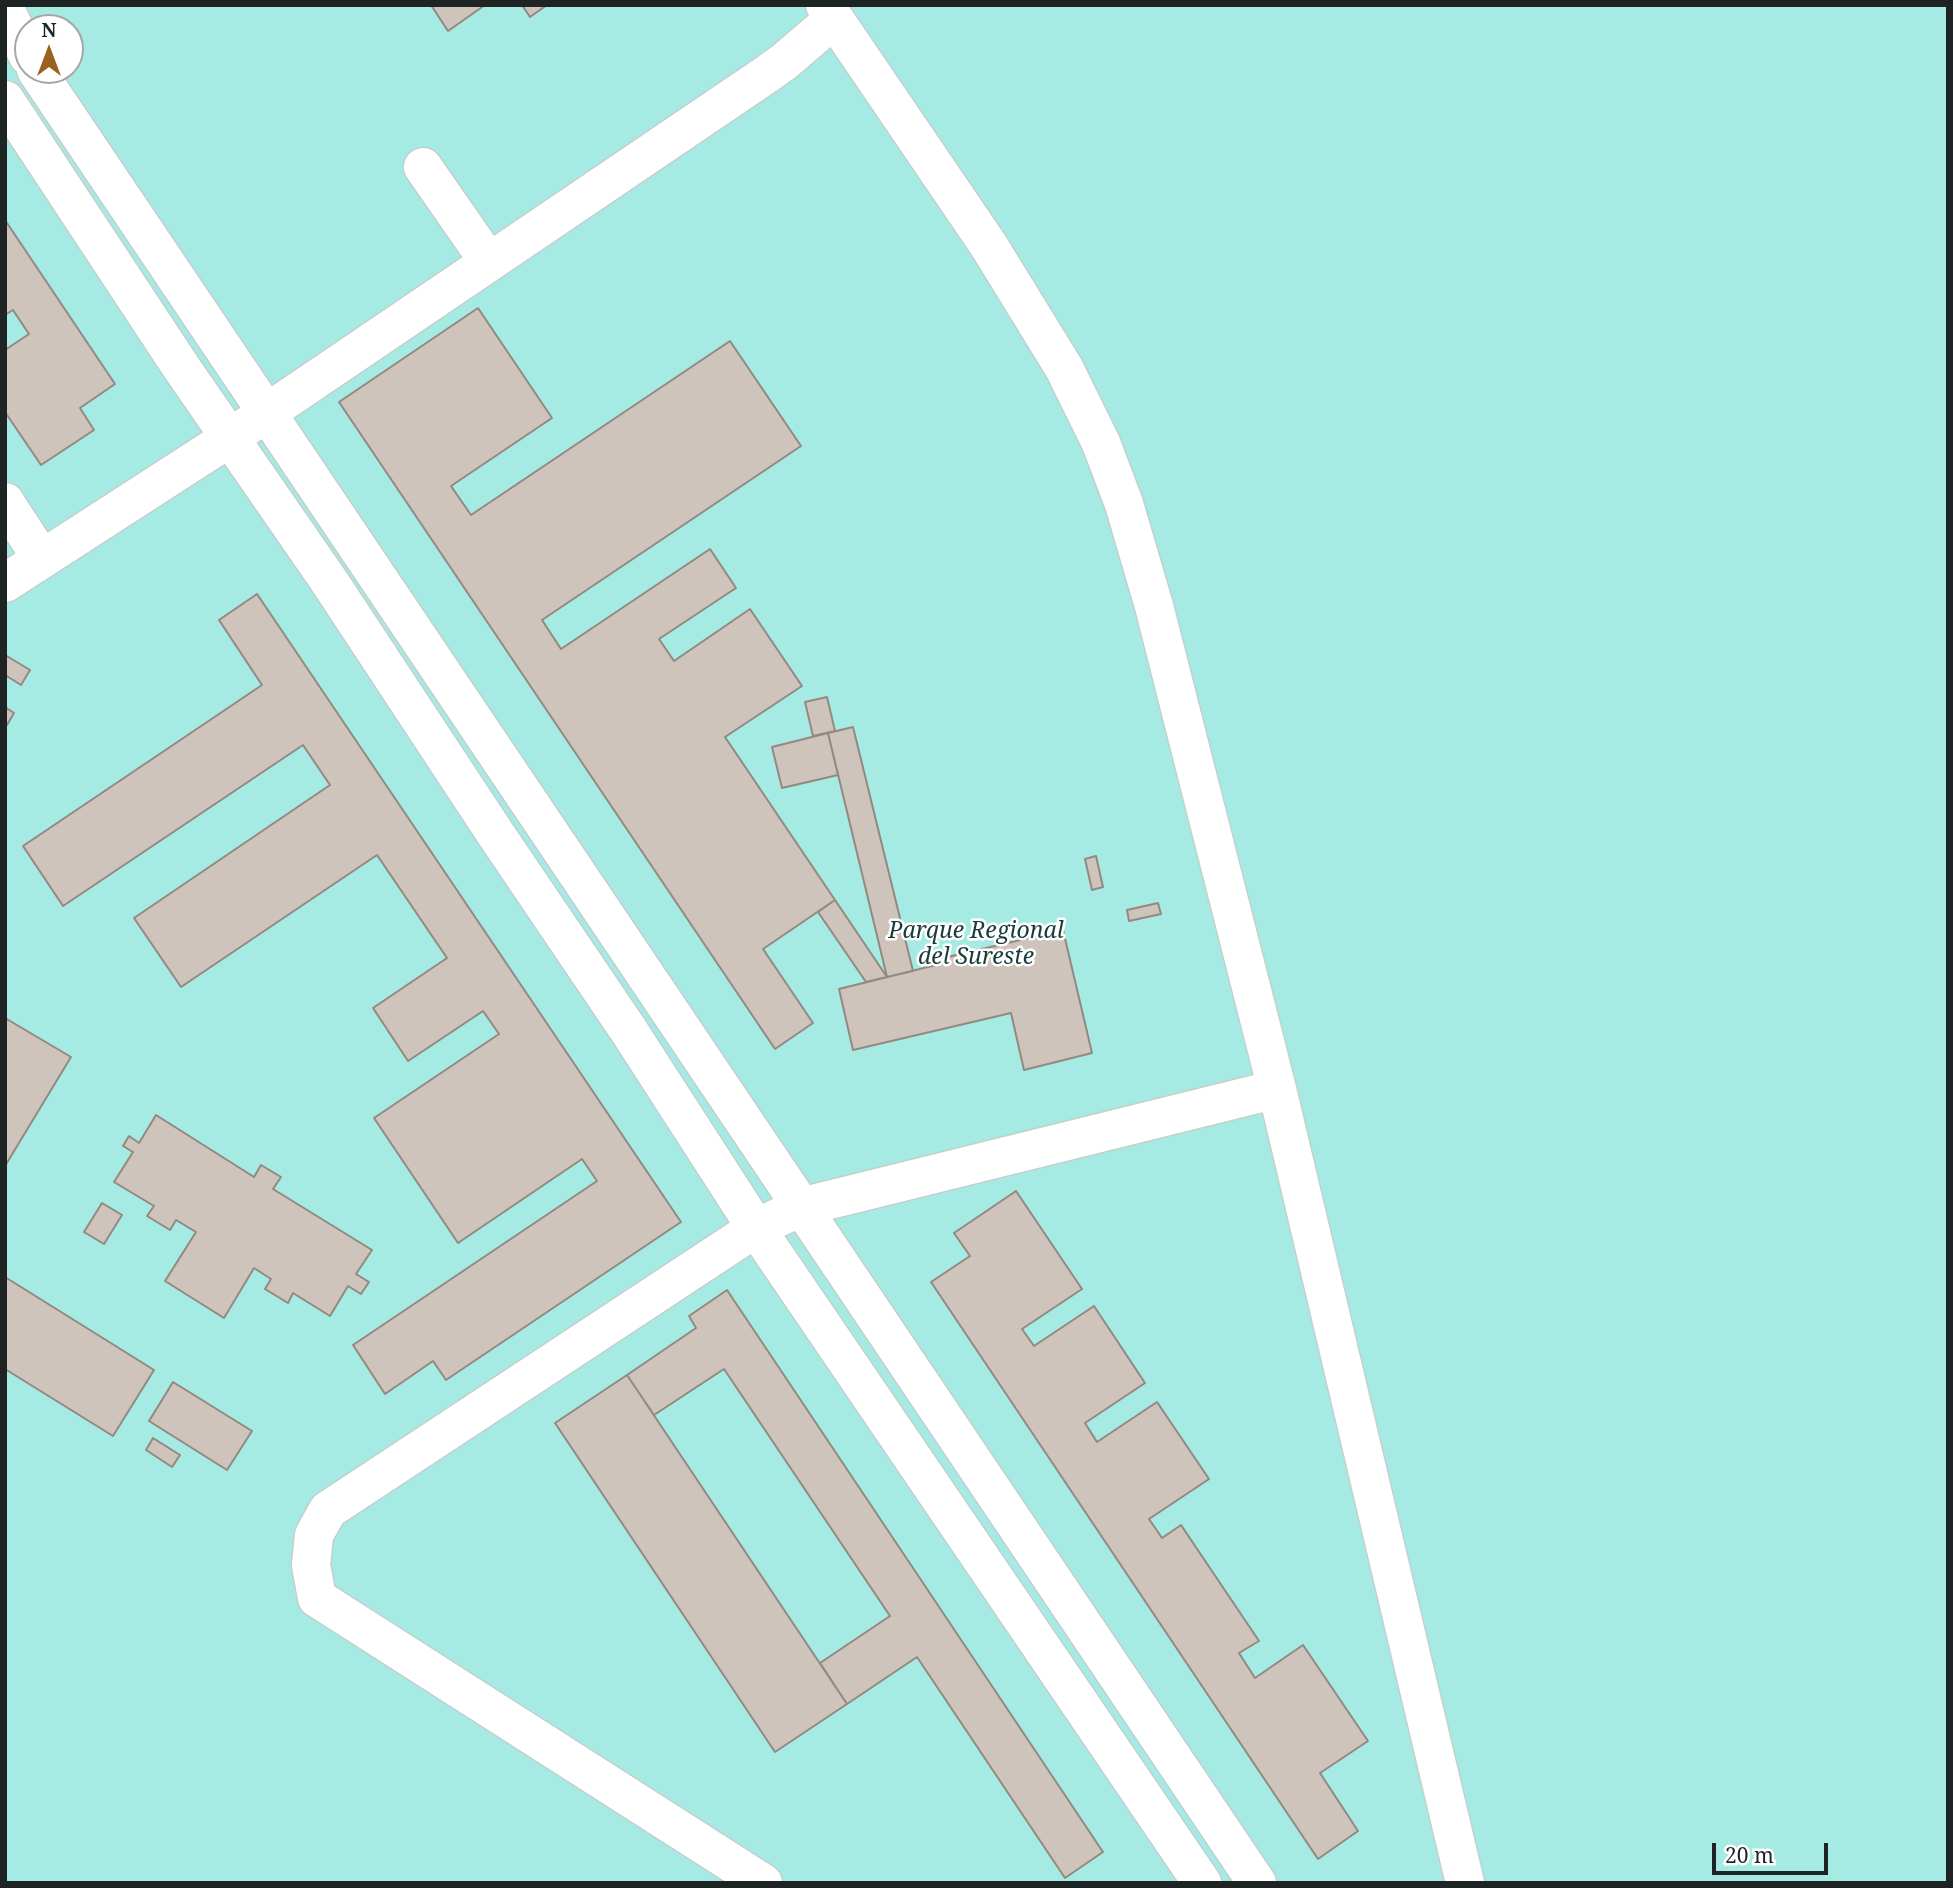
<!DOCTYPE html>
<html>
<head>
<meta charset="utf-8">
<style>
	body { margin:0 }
	#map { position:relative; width:1953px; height:1888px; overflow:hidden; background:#ecfbfa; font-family:"Noto Serif",serif }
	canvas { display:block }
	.frame { position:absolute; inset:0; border:7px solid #1e2323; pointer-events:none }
	.north { position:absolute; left:14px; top:14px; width:70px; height:70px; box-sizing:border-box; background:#fff; border:2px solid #a5a7a7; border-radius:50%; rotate:0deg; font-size:19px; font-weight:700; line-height:28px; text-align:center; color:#1e2323 }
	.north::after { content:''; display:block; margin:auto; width:24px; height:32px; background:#9b6120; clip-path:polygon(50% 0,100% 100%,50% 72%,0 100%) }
	.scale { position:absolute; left:1712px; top:1843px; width:116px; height:32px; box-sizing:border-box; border:4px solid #1e2323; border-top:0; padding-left:9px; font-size:21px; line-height:24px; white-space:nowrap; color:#1e2323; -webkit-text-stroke:5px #fff; paint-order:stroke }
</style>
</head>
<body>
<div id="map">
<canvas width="1953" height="1888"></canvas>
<div class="frame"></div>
<div class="north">N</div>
<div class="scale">20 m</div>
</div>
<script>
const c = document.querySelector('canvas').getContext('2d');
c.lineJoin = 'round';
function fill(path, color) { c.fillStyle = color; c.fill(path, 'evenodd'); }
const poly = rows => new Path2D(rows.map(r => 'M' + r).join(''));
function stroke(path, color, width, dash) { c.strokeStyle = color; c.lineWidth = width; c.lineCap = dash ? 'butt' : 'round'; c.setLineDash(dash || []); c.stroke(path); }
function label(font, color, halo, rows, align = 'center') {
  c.font = font + ' "Noto Serif",serif'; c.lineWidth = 5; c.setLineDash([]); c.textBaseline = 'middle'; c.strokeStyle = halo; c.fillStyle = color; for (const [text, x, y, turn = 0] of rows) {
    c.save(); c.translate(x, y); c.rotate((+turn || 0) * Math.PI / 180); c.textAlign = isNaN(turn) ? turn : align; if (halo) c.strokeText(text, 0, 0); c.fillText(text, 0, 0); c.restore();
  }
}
fill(poly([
	[5,5,1948,5,1948,1883,5,1883],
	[28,28,70,28,70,70,28,70]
]), '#a6eae4');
const building = poly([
	[431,5,485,5,448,31,431,5],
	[522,5,547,5,530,17,522,5],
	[5,220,115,384,80,408,94,430,41,465,5,412,5,350,29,334,13,310,5,315,5,220],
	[478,308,552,418,451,486,471,515,730,341,801,446,542,620,561,649,710,549,736,588,659,639,674,661,750,609,802,686,725,737,835,900,763,949,813,1023,775,1049,339,402,478,308],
	[257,594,681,1222,446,1380,433,1361,385,1394,353,1345,597,1181,582,1159,458,1243,374,1118,499,1034,483,1011,408,1061,373,1008,447,958,377,855,181,987,134,918,330,785,303,745,63,906,23,846,262,685,219,620,257,594],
	[5,655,30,670,21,685,5,675,5,655],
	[827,697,835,731,813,736,805,702,827,697],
	[5,707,14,713,7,725,5,724,5,707],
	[853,727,913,971,887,977,828,733,853,727],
	[828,733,838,775,782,788,772,747,828,733],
	[1096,856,1103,887,1092,890,1085,859,1096,856],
	[835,900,887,977,866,982,818,912,835,900],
	[1158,903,1161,914,1129,921,1127,910,1158,903],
	[1063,930,1092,1053,1024,1070,1011,1013,853,1050,839,989,940,964,939,959,1063,930],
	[5,1018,71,1057,5,1166,5,1018],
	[156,1115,254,1177,261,1165,281,1177,273,1189,372,1250,356,1274,369,1282,361,1294,348,1286,330,1316,293,1293,288,1303,265,1289,271,1279,254,1268,224,1318,165,1281,196,1232,176,1220,170,1230,147,1216,154,1206,114,1182,133,1152,123,1146,129,1136,139,1143,156,1115],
	[1016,1191,1082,1289,1022,1329,1034,1346,1094,1306,1145,1383,1085,1423,1097,1442,1157,1402,1209,1479,1149,1519,1162,1538,1181,1525,1259,1641,1239,1653,1255,1678,1303,1645,1368,1741,1320,1773,1358,1831,1318,1859,931,1282,970,1256,954,1233,1016,1191],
	[102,1203,122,1215,104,1244,84,1232,102,1203],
	[5,1277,154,1370,113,1436,5,1369,5,1277],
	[727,1290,1103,1852,1065,1878,917,1657,847,1704,820,1663,890,1616,724,1369,654,1415,627,1375,696,1328,689,1316,727,1290],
	[627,1375,847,1704,775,1752,555,1423,627,1375],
	[173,1382,252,1431,227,1470,149,1421,173,1382],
	[153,1438,180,1455,172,1467,146,1450,153,1438]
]);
fill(building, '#cec4bc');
stroke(building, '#928981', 2);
const minor = poly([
	[825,5,989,246,1064,368,1101,443,1124,504,1154,606,1277,1089,1465,1883],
	[5,9,28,56],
	[36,70,1257,1883],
	[5,100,181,367,329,581,495,833,629,1031,756,1228,1202,1883],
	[423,167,489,262],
	[5,502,42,559],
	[5,583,231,437,767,74,785,61,834,19],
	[763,1883,317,1598,311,1565,314,1535,328,1510,756,1228,801,1207,1277,1089]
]);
stroke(minor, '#c2d0cf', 41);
stroke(minor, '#fff', 38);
label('italic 23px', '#193c3a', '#fff', [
	["Parque Regional",976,931],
	["del Sureste",976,957]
]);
</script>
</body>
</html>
